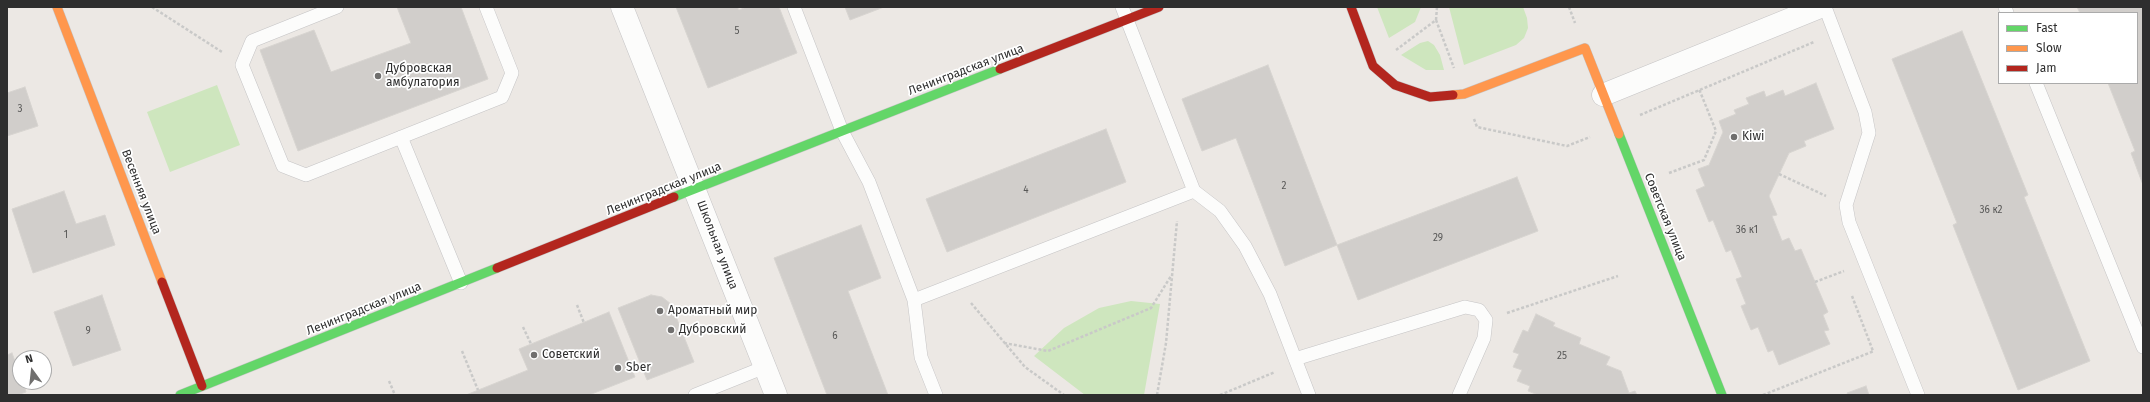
<!DOCTYPE html>
<html>
<head>
<meta charset="utf-8">
<style>
	body { margin:0 }
	#map { position:relative; width:2150px; height:402px; overflow:hidden; background:#ece8e4; font-family:"Fira Sans",sans-serif }
	canvas { display:block }
	.frame { position:absolute; inset:0; border:8px solid #2e2e2e; pointer-events:none }
	.legend { position:absolute; left:1998px; top:12px; width:140px; height:72px; box-sizing:border-box; background:#fff; border:1px solid #ababab; margin:0; padding:5px 7px; list-style:none; font-size:12px; color:#2e2e2e }
	.legend li { display:flex; align-items:center; gap:8px; height:20px }
	.legend b { width:20px; border:1px solid #ababab }
	.north { position:absolute; left:12px; top:350px; width:40px; height:40px; box-sizing:border-box; background:#fff; border:1px solid #ababab; border-radius:50%; rotate:345deg; font-size:11px; font-weight:700; line-height:16px; text-align:center; color:#2e2e2e }
	.north::after { content:''; display:block; margin:auto; width:14px; height:18px; background:#706f6e; clip-path:polygon(50% 0,100% 100%,50% 72%,0 100%) }
</style>
</head>
<body>
<div id="map">
<canvas width="2150" height="402"></canvas>
<div class="frame"></div>
<ul class="legend">
<li><b style="height:5px;background:#63d668"></b>Fast</li>
<li><b style="height:5px;background:#ff974d"></b>Slow</li>
<li><b style="height:5px;background:#b3261e"></b>Jam</li>
</ul>
<div class="north">N</div>
</div>
<script>
const c = document.querySelector('canvas').getContext('2d');
c.lineJoin = 'round';
function fill(path, color) { c.fillStyle = color; c.fill(path, 'evenodd'); }
const poly = rows => new Path2D(rows.map(r => 'M' + r).join(''));
function stroke(path, color, width, dash) { c.strokeStyle = color; c.lineWidth = width; c.lineCap = dash ? 'butt' : 'round'; c.setLineDash(dash || []); c.stroke(path); }
function label(font, color, halo, rows, align = 'center') {
  c.font = font + ' "Fira Sans",sans-serif'; c.lineWidth = 3.5; c.setLineDash([]); c.textBaseline = 'middle'; c.strokeStyle = halo; c.fillStyle = color; for (const [text, x, y, turn = 0] of rows) {
    c.save(); c.translate(x, y); c.rotate((+turn || 0) * Math.PI / 180); c.textAlign = isNaN(turn) ? turn : align; if (halo) c.strokeText(text, 0, 0); c.fillText(text, 0, 0); c.restore();
  }
}
fill(poly([
	[1377,7,1421,7,1415,22,1389,38],
	[1449,7,1523,7,1527,18,1528,28,1524,38,1516,45,1464,65],
	[1428,41,1434,45,1440,55,1444,70,1426,70,1401,55,1420,43],
	[217,85,240,145,170,172,147,112],
	[1131,301,1160,304,1144,395,1085,395,1034,356,1064,328,1099,308]
]), '#cee6be');
const building = poly([
	[397,7,461,7,488,79,298,151,260,50,314,30,331,72,411,43,397,7],
	[676,7,737,7,739,10,746,7,779,7,797,53,708,88,676,7],
	[845,7,884,7,850,20,845,7],
	[2077,7,2143,7,2143,185,2131,153,2135,151,2108,83,2137,83,2137,13,2080,13,2077,7],
	[1962,31,2028,195,2024,197,2090,361,2018,390,1953,225,1957,223,1892,59,1962,31],
	[1268,65,1337,245,1285,266,1236,138,1202,151,1182,99,1268,65],
	[1816,83,1834,129,1804,141,1806,146,1789,153,1769,196,1777,215,1772,216,1782,241,1789,238,1795,251,1801,249,1828,312,1823,315,1829,330,1824,331,1830,344,1779,365,1773,350,1768,352,1758,327,1751,330,1741,306,1746,304,1736,279,1742,277,1731,250,1726,252,1713,220,1709,222,1696,190,1705,186,1698,169,1709,165,1723,132,1719,121,1736,114,1734,110,1749,104,1746,98,1764,91,1766,97,1783,90,1785,96,1816,83],
	[25,87,38,126,7,136,7,93,25,87],
	[1106,129,1126,182,947,252,926,199,1106,129],
	[1517,177,1538,231,1358,300,1337,245,1517,177],
	[64,191,76,224,105,215,115,245,33,273,12,209,64,191],
	[861,225,881,278,848,291,888,395,827,395,774,258,861,225],
	[102,295,121,350,73,366,54,312,102,295],
	[651,295,662,297,671,304,694,362,647,380,618,308,651,295],
	[609,312,635,377,589,395,466,395,528,370,519,349,609,312],
	[1536,314,1555,323,1553,326,1581,338,1579,344,1610,357,1606,365,1621,371,1629,393,1635,391,1637,395,1538,395,1528,391,1530,386,1517,381,1522,370,1513,367,1519,354,1513,352,1523,330,1528,332,1536,314],
	[12,353,20,375,20,382,23,382,26,392,17,395,7,395,7,355,12,353],
	[1866,386,1869,395,1848,395,1847,393,1866,386]
]);
fill(building, '#d1cecb');
stroke(building, '#d7d4d0', 1);
const lane = poly([
	[337,7,252,41,242,65,283,166,306,175,502,97,512,73,486,7],
	[794,7,842,131,869,182,914,300],
	[1122,7,1194,191,1220,211,1245,246,1270,294,1309,395],
	[1825,7,1865,112,1869,133,1846,205,1849,222,1918,395],
	[2005,7,2007,13],
	[2036,83,2143,347],
	[401,137,461,283],
	[1295,359,1465,307,1479,310,1486,320,1484,338,1459,395],
	[695,395,765,367],
	[936,395,921,357,914,300,1194,191]
]);
const street = poly([
	[622,7,776,395],
	[1603,95,1820,7]
]);
const fast = poly([
	[1619,134,1722,395],
	[674,197,1000,69],
	[180,395,497,268]
]);
const slow = poly([
	[57,7,162,282],
	[1453,95,1464,94,1585,48,1619,134]
]);
const jam = poly([
	[1351,7,1373,66,1395,85,1430,97,1453,95],
	[1000,69,1159,7],
	[497,268,674,197],
	[162,282,202,386]
]);
stroke(lane, '#c5c4c5', 14);
stroke(street, '#c5c4c5', 23);
stroke(fast, '#c5c4c5', 10);
stroke(slow, '#c5c4c5', 10);
stroke(jam, '#c5c4c5', 10);
stroke(poly([
	[152,7,222,52],
	[1569,7,1575,23],
	[1436,20,1454,68],
	[1396,50,1436,20,1437,7],
	[1640,115,1814,42],
	[1474,119,1477,127,1567,146,1590,137],
	[1669,173,1704,160,1716,131,1699,89],
	[1779,174,1826,196],
	[1815,282,1844,271],
	[1852,296,1873,351],
	[971,303,1025,367,1064,395],
	[577,305,584,323],
	[1507,313,1618,276],
	[523,327,531,344],
	[1004,343,1048,351,1151,308,1171,276],
	[462,351,478,390],
	[389,381,395,395],
	[1157,395,1166,343,1177,221],
	[1220,395,1275,372],
	[1763,395,1874,351]
]), '#c9c9c8', 2.5, [3, 2]);
stroke(lane, '#fcfcfb', 13);
stroke(street, '#fcfcfb', 22);
stroke(fast, '#63d668', 9);
stroke(slow, '#ff974d', 9);
stroke(jam, '#b3261e', 9);
for (const [x, y, r, color] of [
	[378,76,4,"#706f6e"],
	[1734,137,4,"#706f6e"],
	[660,311,4,"#706f6e"],
	[671,330,4,"#706f6e"],
	[534,355,4,"#706f6e"],
	[618,368,4,"#706f6e"]
]) { const dot = new Path2D(); dot.arc(x, y, r, 0, 2 * Math.PI); c.fillStyle = color; c.fill(dot); stroke(dot, '#fff', 1.5); }
label('10px', '#585857', null, [
	["5",737,31],
	["3",20,109],
	["2",1284,186],
	["4",1026,190],
	["36 к2",1991,210],
	["36 к1",1747,230],
	["1",66,235],
	["29",1438,238],
	["9",88,331],
	["6",835,336],
	["25",1562,356]
]);
label('12px', '#2e2e2e', '#fff', [
	["Дубровская",386,69],
	["амбулатория",386,83],
	["Kiwi",1742,137],
	["Ароматный мир",668,311],
	["Дубровский",679,330],
	["Советский",542,355],
	["Sber",626,368]
], 'left');
label('12px', '#2e2e2e', '#fff', [
	["Ленинградская улица",966,70,-21],
	["Ленинградская улица",664,189,-22],
	["Весенняя улица",141,192,69],
	["Советская улица",1665,217,68],
	["Школьная улица",717,245,69],
	["Ленинградская улица",364,309,-22]
]);
</script>
</body>
</html>
